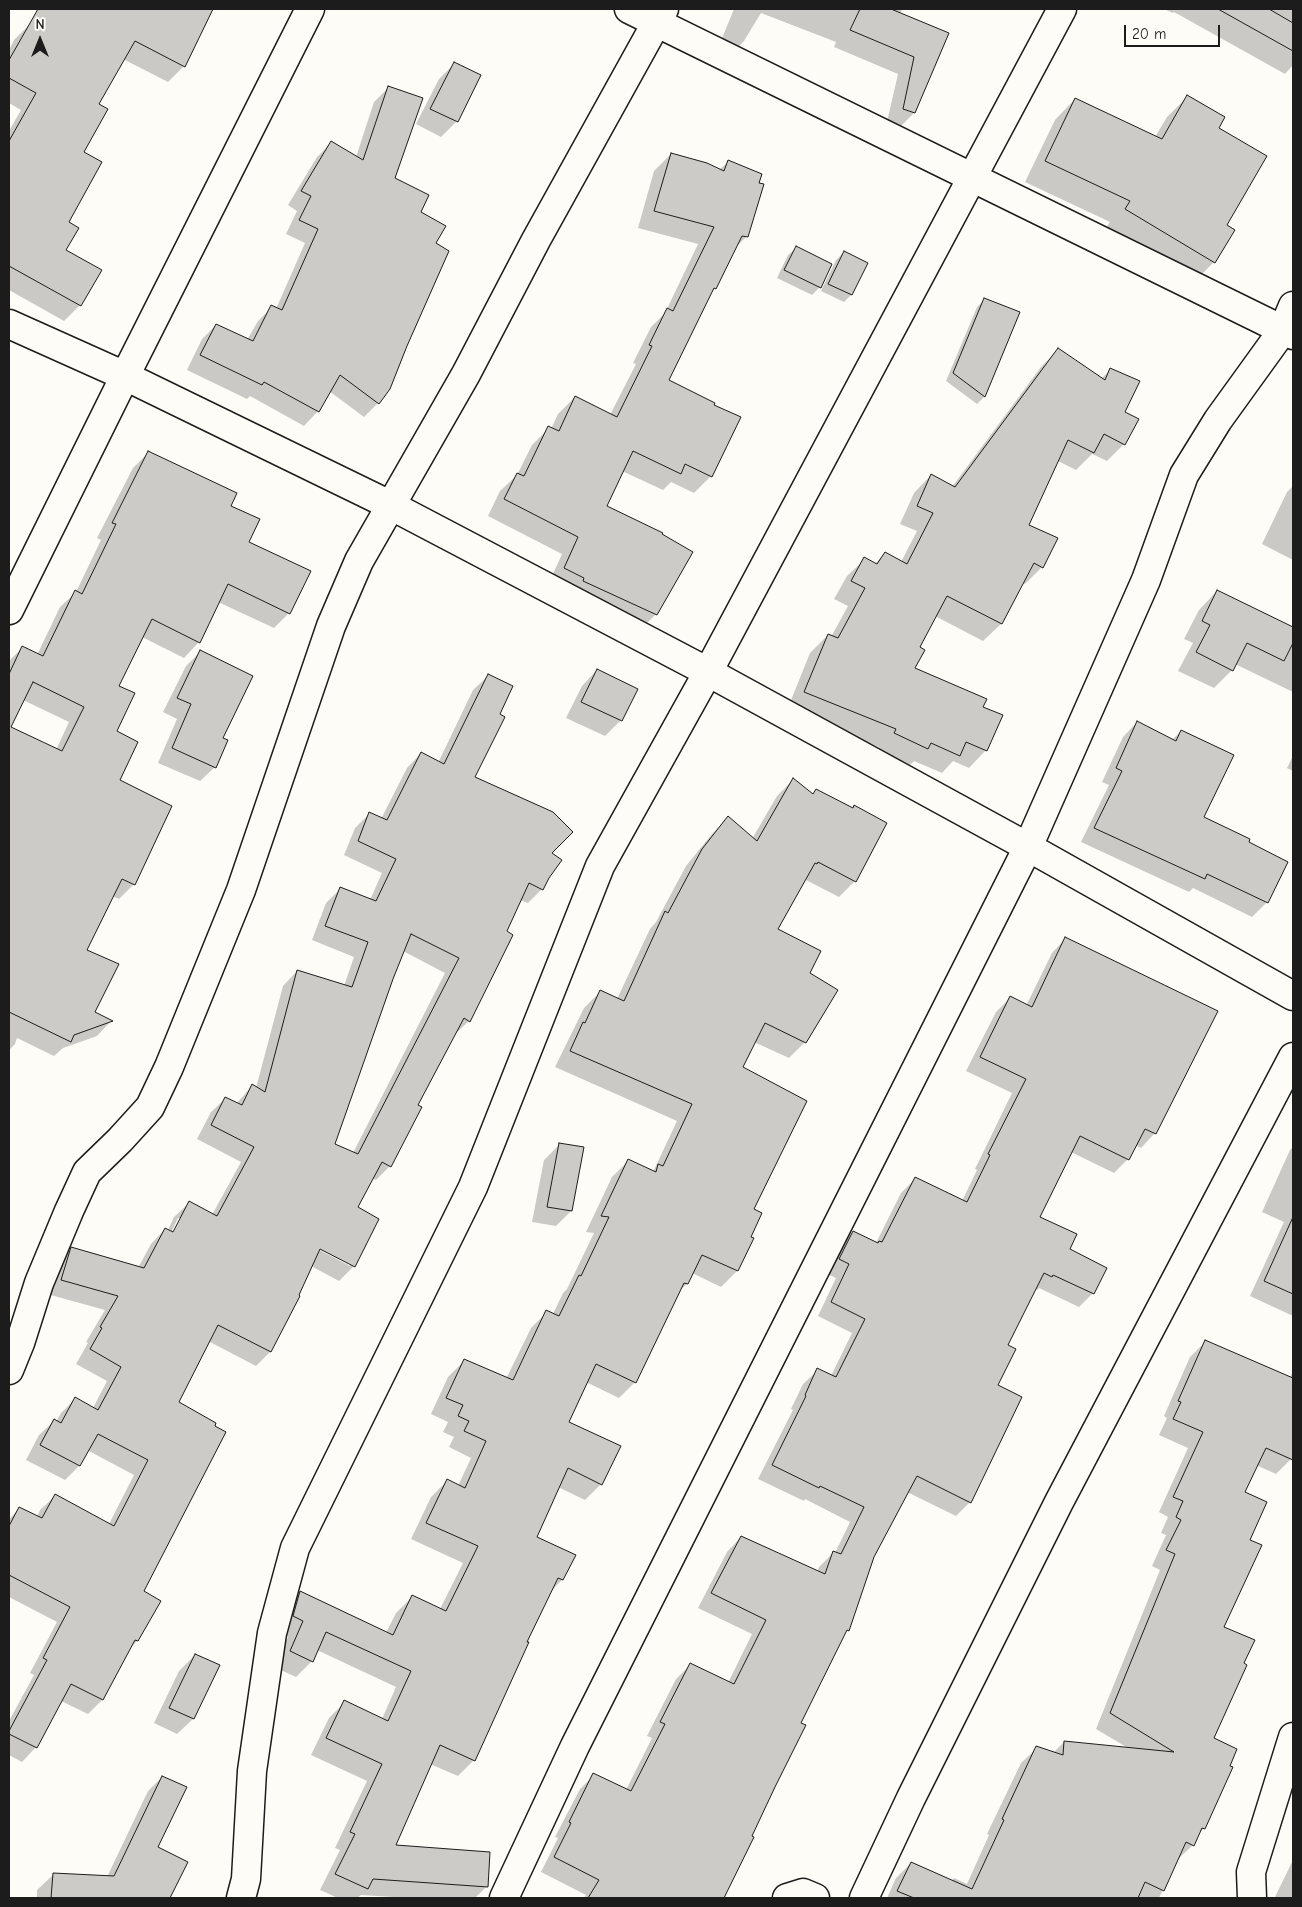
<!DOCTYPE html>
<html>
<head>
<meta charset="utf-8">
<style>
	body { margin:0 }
	#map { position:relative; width:1302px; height:1907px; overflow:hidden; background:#fdfcf7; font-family:"Comic Neue",sans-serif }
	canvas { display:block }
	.frame { position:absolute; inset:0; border:10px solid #1c1c1c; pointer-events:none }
	.north { position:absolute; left:15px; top:15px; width:50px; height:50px; -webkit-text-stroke:4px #fdfcf7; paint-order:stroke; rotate:0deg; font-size:14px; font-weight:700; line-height:20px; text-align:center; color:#1c1c1c }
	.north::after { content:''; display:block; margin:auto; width:18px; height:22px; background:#1c1c1c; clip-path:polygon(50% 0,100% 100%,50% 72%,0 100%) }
	.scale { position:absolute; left:1124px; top:25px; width:96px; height:22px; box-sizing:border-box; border:2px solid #1c1c1c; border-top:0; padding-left:6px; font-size:15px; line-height:18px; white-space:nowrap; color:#1c1c1c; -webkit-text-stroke:4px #fdfcf7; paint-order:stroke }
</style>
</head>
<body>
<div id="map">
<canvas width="1302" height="1907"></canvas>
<div class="frame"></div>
<div class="north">N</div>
<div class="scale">20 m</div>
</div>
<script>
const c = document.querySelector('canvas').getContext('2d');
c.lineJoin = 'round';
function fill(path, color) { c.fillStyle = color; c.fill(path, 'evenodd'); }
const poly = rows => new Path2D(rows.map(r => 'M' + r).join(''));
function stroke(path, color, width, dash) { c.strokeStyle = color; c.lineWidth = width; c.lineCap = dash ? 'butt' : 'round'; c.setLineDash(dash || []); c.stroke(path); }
fill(poly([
	[60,9,211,9,184,66,168,82,123,59,97,104,82,152,67,222,65,251,80,305,64,321,9,290,9,131,21,110,9,103,9,50,14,40,30,24,48,34],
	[734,9,902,9,900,14,948,34,914,113,897,130,886,126,898,74,834,47,836,42,761,13,744,41,727,59,716,53],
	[1164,9,1293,9,1293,65,1285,74,1174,12,1173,13],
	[454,64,457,121,441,137,416,124,439,79],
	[388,88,394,179,435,243,378,403,364,417,329,391,318,411,304,426,250,396,247,399,187,370,202,339,216,325,247,340,258,321,272,307,276,309,305,243,286,234,297,211,288,205,317,157,331,143,356,157,374,102],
	[1188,96,1217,129,1226,226,1214,262,1193,283,1105,230,1110,222,1025,182,1055,120,1075,99,1155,137,1167,117],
	[671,154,719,170,729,161,747,236,734,249,715,288,710,293,667,381,711,476,694,493,671,482,663,490,622,471,605,507,656,614,639,631,548,585,562,554,488,516,500,491,517,475,532,445,549,428,551,429,558,414,575,397,610,415,636,364,633,363,651,327,665,313,698,244,638,228,654,171],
	[796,248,820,287,812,295,777,278,788,255],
	[844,252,866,264,851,295,844,302,821,291,836,260],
	[984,300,1018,313,984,397,977,404,946,381,977,307],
	[1058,350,1101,379,1111,369,1124,413,1124,444,1107,461,1092,454,1076,470,1058,461,1028,526,1042,567,1025,584,1022,583,1001,624,983,641,935,616,918,647,914,669,982,707,986,750,969,768,953,761,942,773,914,761,910,765,878,751,879,747,787,710,810,653,828,635,831,637,848,606,834,599,847,576,865,559,875,564,885,553,901,562,917,531,900,524,914,493,931,475,952,487,1041,367],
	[148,453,229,507,289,613,274,628,218,602,199,642,184,658,142,637,118,687,115,732,119,780,134,884,119,899,112,896,86,950,93,1013,111,1021,97,1036,63,1048,54,1056,17,1038,15,1044,9,1050,9,737,15,730,56,750,69,722,23,700,9,730,9,661,22,648,37,655,60,607,76,592,101,540,97,538,133,468],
	[1293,486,1293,560,1262,544,1287,492],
	[1217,591,1293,629,1293,692,1235,664,1232,670,1214,688,1178,671,1193,643,1184,639,1199,610],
	[200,652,221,738,215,767,200,781,158,763,177,719,163,712,186,666],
	[597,670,636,689,620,721,605,736,566,718,582,686],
	[488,676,498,715,473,777,550,853,542,889,528,903,520,900,469,1021,454,1035,416,1106,390,1166,376,1180,372,1178,356,1208,354,1266,339,1281,311,1266,297,1296,299,1297,270,1352,256,1366,208,1341,177,1403,142,1592,137,1641,129,1649,102,1700,88,1714,61,1701,36,1747,22,1762,9,1755,9,1721,34,1675,30,1673,57,1622,9,1597,9,1519,20,1508,37,1517,40,1510,55,1496,109,1524,134,1475,87,1450,79,1466,65,1480,26,1460,39,1435,54,1421,56,1422,61,1413,75,1399,93,1408,107,1381,76,1364,88,1343,86,1342,105,1310,47,1294,57,1263,71,1249,138,1268,151,1244,165,1229,168,1230,174,1217,189,1203,212,1215,241,1162,197,1139,211,1112,226,1098,236,1104,252,1086,256,1088,283,986,297,971,344,986,354,957,312,940,326,903,341,888,370,900,382,873,344,855,355,828,370,813,381,819,407,768,421,753,438,763,473,690],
	[403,951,445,973,353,1153,333,1144],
	[178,1218,181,1218,171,1238,169,1237],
	[315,1245,350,1263,350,1266,314,1247],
	[1137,722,1172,740,1181,731,1202,818,1286,863,1267,902,1252,917,1193,888,1189,892,1081,842,1109,785,1102,782,1123,737],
	[1293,756,1293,771,1287,768],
	[793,780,812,795,816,791,886,823,855,881,839,897,804,879,776,929,808,974,805,1042,789,1058,754,1042,741,1068,753,1210,750,1237,753,1239,737,1271,721,1287,692,1273,687,1284,678,1292,635,1382,619,1398,586,1382,567,1422,601,1484,585,1500,558,1487,535,1537,562,1580,550,1592,526,1642,474,1760,458,1776,430,1764,394,1846,487,1886,475,1898,410,1898,361,1895,357,1898,338,1898,320,1890,340,1850,335,1848,367,1781,311,1755,329,1718,345,1702,382,1719,396,1687,317,1650,312,1661,296,1677,274,1667,288,1637,278,1632,284,1608,300,1592,386,1633,396,1613,412,1597,440,1609,463,1563,411,1539,431,1497,447,1481,458,1486,471,1458,449,1447,454,1437,443,1432,448,1422,431,1414,448,1377,464,1361,506,1379,531,1328,547,1312,553,1314,563,1293,567,1289,594,1233,586,1232,612,1177,628,1161,653,1172,677,1121,555,1067,584,1008,600,992,617,999,650,929,656,922,686,866,712,834,728,818,752,839,777,796],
	[1066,938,1216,1012,1155,1133,1141,1148,1135,1145,1128,1159,1114,1173,1071,1152,1039,1217,1068,1250,1093,1293,1079,1307,1039,1288,1037,1290,1034,1289,1007,1345,970,1502,956,1516,907,1492,873,1557,848,1630,844,1634,799,1723,804,1726,722,1898,584,1898,586,1895,541,1872,558,1838,555,1837,580,1789,594,1775,626,1790,652,1738,647,1736,676,1679,690,1665,728,1683,752,1634,698,1608,727,1552,741,1537,817,1572,819,1567,833,1553,835,1553,850,1522,805,1499,804,1501,758,1479,793,1410,791,1409,803,1384,818,1370,831,1376,852,1333,818,1316,836,1278,825,1273,839,1246,853,1232,876,1243,901,1193,915,1179,962,1201,977,1170,975,1169,1012,1093,966,1071,996,1012,1010,998,1026,1006,1052,953],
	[559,1145,571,1211,556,1226,532,1222,544,1160],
	[1293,1147,1293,1316,1250,1296,1284,1222,1262,1212,1290,1150],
	[1205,1342,1290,1378,1293,1371,1293,1454,1291,1459,1276,1474,1256,1465,1243,1492,1248,1540,1222,1627,1204,1828,1198,1834,1193,1845,1177,1860,1159,1898,887,1898,896,1878,911,1863,951,1881,954,1878,967,1884,989,1835,987,1834,1021,1763,1037,1748,1053,1753,1064,1742,1128,1748,1096,1729,1160,1570,1152,1566,1166,1535,1161,1533,1168,1517,1159,1512,1188,1448,1159,1435,1167,1418,1164,1416,1190,1357],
	[195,1655,218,1666,193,1719,177,1734,154,1723,179,1671],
	[162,1777,156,1848,186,1862,169,1898,97,1898,148,1791],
	[1293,1860,1293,1898,1278,1898,1275,1897],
	[53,1875,89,1876,87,1898,37,1898,37,1890]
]), '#0003');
const building = poly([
	[38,9,213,9,185,67,135,41,99,104,108,109,84,152,102,162,69,222,79,228,66,250,102,270,81,306,9,266,9,141,36,93,9,78,9,60,38,9],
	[860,9,891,9,949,33,915,113,903,109,914,57,850,30,860,9],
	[1218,9,1269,9,1293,23,1293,51,1218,9],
	[454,62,481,75,458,122,430,109,454,62],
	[388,86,423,98,395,178,429,195,421,212,446,226,436,243,449,251,407,346,390,389,379,404,340,375,319,412,264,382,262,385,200,355,216,324,253,341,271,305,282,310,318,229,299,220,311,196,301,191,331,141,363,160,388,86],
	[1187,95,1225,117,1219,128,1267,156,1227,225,1235,230,1215,263,1125,209,1130,201,1045,161,1075,98,1162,139,1187,95],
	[671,153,707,163,724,171,728,160,762,174,759,183,764,184,748,237,742,236,716,289,714,288,669,380,715,403,714,405,741,417,712,477,685,464,681,474,633,451,607,506,663,533,662,534,693,552,657,615,583,581,584,578,564,568,578,537,504,499,517,473,524,476,548,426,559,431,575,396,617,417,652,346,649,345,667,308,673,311,714,227,654,211,671,153],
	[796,246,832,264,821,288,784,270,796,246],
	[844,251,868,263,852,295,828,284,844,251],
	[984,298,1020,312,985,397,953,373,984,298],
	[1058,348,1105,380,1110,368,1140,381,1125,412,1139,419,1125,445,1104,434,1094,453,1068,440,1029,525,1058,538,1043,568,1034,563,1002,624,947,596,920,647,925,650,915,668,987,699,983,707,1003,715,987,751,966,742,960,756,931,743,928,749,894,733,896,729,804,692,828,634,838,638,865,588,851,581,864,557,877,564,885,552,907,564,933,513,917,506,931,474,955,487,1058,348],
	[148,451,237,493,231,506,260,519,249,542,311,571,290,614,228,584,200,643,152,619,119,686,135,693,117,731,138,742,120,780,172,806,135,885,122,879,87,950,119,964,95,1012,113,1021,74,1035,71,1042,9,1012,9,674,22,646,43,656,75,590,82,594,116,524,112,523,148,451],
	[33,682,84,707,62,751,11,727,33,682],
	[1217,590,1293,627,1293,643,1284,661,1247,643,1233,671,1196,652,1210,625,1202,621,1217,590],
	[200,650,253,676,223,738,228,740,216,768,172,748,191,704,177,698,200,650],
	[597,669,638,689,622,721,581,702,597,669],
	[488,674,513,686,500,714,505,717,475,777,553,812,573,832,552,853,562,860,549,878,543,890,529,883,507,931,513,935,470,1022,464,1018,418,1105,422,1107,391,1167,382,1162,358,1207,379,1219,355,1267,320,1249,299,1295,300,1296,271,1352,218,1325,179,1402,216,1423,215,1426,226,1432,144,1591,161,1601,138,1641,135,1640,103,1700,71,1684,37,1748,9,1734,9,1731,47,1660,43,1658,70,1607,9,1575,9,1526,19,1507,42,1518,55,1494,114,1526,148,1460,98,1434,80,1466,40,1445,54,1419,61,1423,75,1397,98,1410,121,1367,90,1349,102,1328,100,1327,118,1296,61,1280,71,1247,144,1268,165,1228,173,1232,189,1201,217,1216,254,1147,211,1125,225,1097,242,1105,252,1084,265,1092,297,970,352,987,368,942,325,926,340,887,376,901,396,859,358,841,369,812,387,820,421,752,444,764,488,674],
	[411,934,459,958,358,1154,335,1144,393,979,411,934],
	[1137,721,1176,741,1181,730,1234,755,1204,817,1250,839,1249,842,1288,862,1268,903,1207,874,1205,879,1094,828,1122,771,1116,768,1137,721],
	[793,778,813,794,816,789,853,808,854,805,887,823,856,882,818,862,817,864,815,863,778,929,821,951,810,973,838,990,806,1043,765,1023,743,1067,807,1101,754,1209,762,1213,751,1237,754,1238,738,1271,702,1255,688,1284,684,1283,636,1383,596,1364,569,1422,621,1446,602,1485,568,1468,537,1537,576,1555,563,1580,558,1578,527,1642,529,1642,475,1761,440,1745,396,1845,490,1852,488,1887,373,1879,368,1889,335,1874,355,1834,350,1832,382,1764,326,1738,344,1700,388,1721,411,1671,326,1632,313,1662,290,1651,303,1621,293,1616,300,1591,393,1635,412,1595,446,1611,478,1546,426,1523,447,1479,465,1488,486,1441,464,1431,469,1421,458,1416,463,1405,446,1398,464,1359,513,1380,546,1310,559,1316,579,1275,581,1276,609,1217,601,1216,628,1159,656,1172,658,1164,663,1166,692,1104,570,1051,583,1022,585,1023,600,990,624,1001,665,911,668,913,702,849,728,816,757,841,793,778],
	[1065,937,1218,1011,1156,1134,1145,1129,1129,1160,1080,1136,1040,1217,1077,1234,1070,1249,1107,1268,1094,1294,1053,1275,1052,1277,1044,1273,1008,1345,1016,1349,998,1385,1022,1397,971,1503,917,1476,874,1557,849,1631,847,1630,801,1723,806,1725,775,1787,752,1836,754,1837,724,1898,588,1898,599,1880,554,1857,571,1823,569,1822,593,1773,631,1791,665,1724,660,1722,690,1663,734,1684,766,1620,711,1593,741,1536,825,1574,833,1551,841,1554,864,1507,820,1486,819,1488,772,1465,806,1396,805,1395,817,1368,836,1377,865,1319,831,1302,849,1264,839,1259,853,1231,878,1243,879,1241,882,1242,915,1177,967,1202,990,1155,988,1154,1026,1079,980,1057,1010,996,1032,1007,1065,937],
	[559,1143,584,1147,572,1211,547,1207,559,1143],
	[1293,1217,1293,1294,1264,1281,1293,1217],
	[1205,1340,1293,1378,1293,1460,1266,1448,1245,1492,1267,1502,1250,1540,1262,1545,1224,1627,1255,1640,1244,1663,1247,1665,1214,1738,1237,1749,1230,1766,1233,1767,1205,1829,1202,1828,1194,1846,1186,1842,1164,1891,1145,1882,1138,1898,914,1898,897,1891,911,1862,972,1889,1004,1820,1002,1819,1036,1746,1063,1755,1064,1741,1174,1752,1110,1713,1175,1554,1166,1550,1181,1520,1176,1517,1183,1501,1173,1497,1203,1432,1173,1419,1181,1402,1178,1401,1205,1340],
	[195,1654,220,1665,194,1719,169,1708,195,1654],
	[162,1776,187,1787,158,1847,188,1862,170,1898,51,1898,53,1873,114,1876,162,1776]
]);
fill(building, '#cccbc8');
stroke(building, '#1c1c1c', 1);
const minor = poly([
	[629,9,1293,335],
	[9,324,125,376,390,505,708,672,1028,847,1293,996],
	[9,610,125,376,310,9],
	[9,1370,20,1343,39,1283,69,1211,87,1172,120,1140,150,1107,169,1067,241,890,331,626,359,561,466,374,536,240,664,9],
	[241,1898,246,1879,252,1771,272,1633,295,1548,473,1187,600,866,708,672,1062,9],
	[504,1898,575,1746,1028,847,1146,580,1184,475,1218,420,1283,330,1293,306],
	[787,1898,803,1893,815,1898],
	[864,1898,911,1798,1059,1502,1293,1057],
	[1252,1898,1251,1872,1293,1737]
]);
stroke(minor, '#1c1c1c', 31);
stroke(minor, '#fdfcf7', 28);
</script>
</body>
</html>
